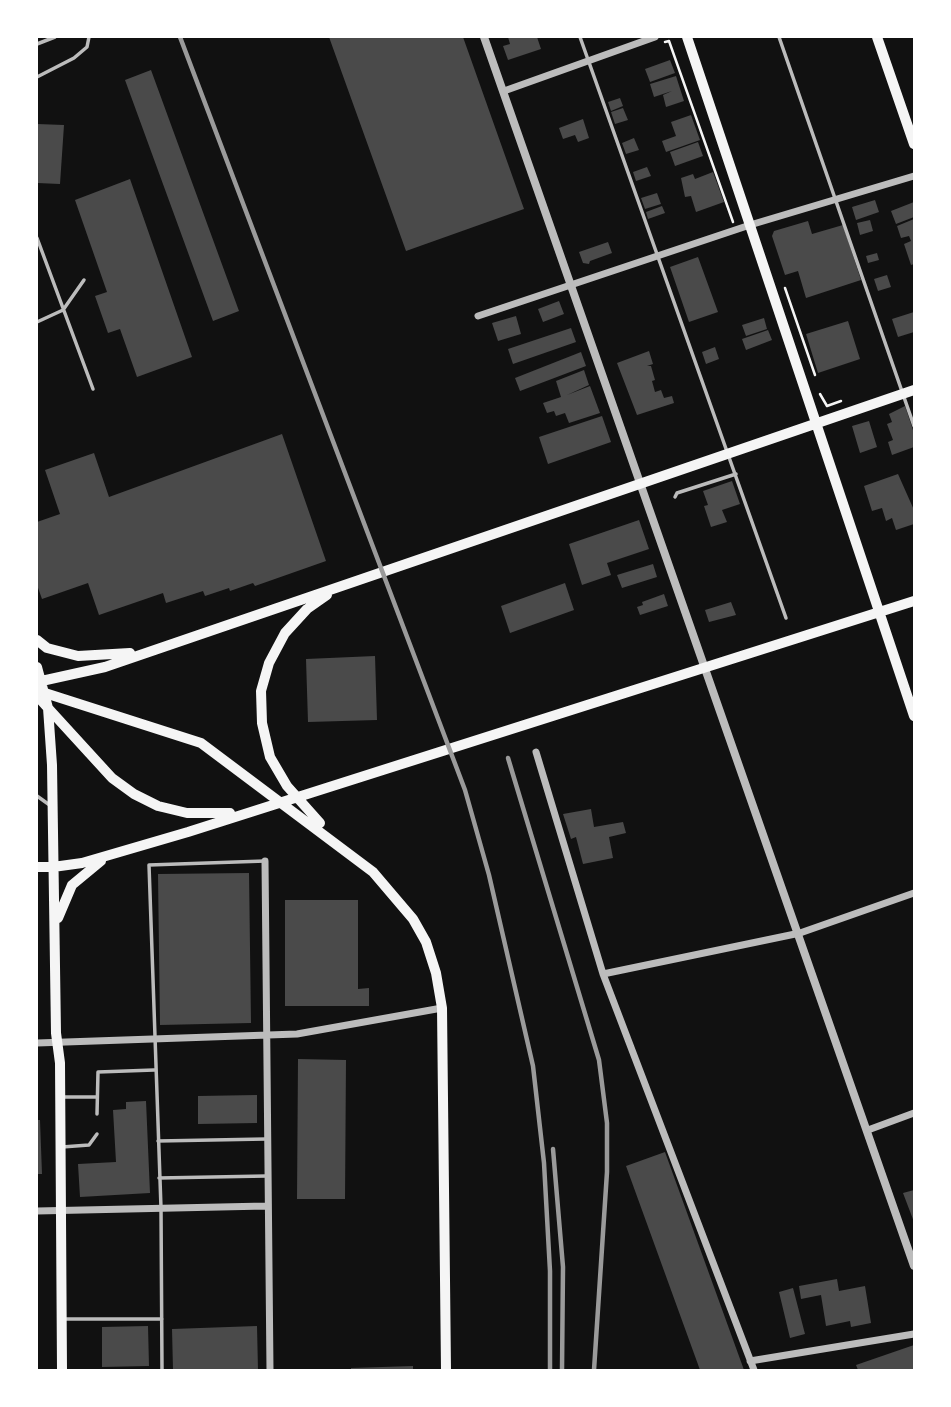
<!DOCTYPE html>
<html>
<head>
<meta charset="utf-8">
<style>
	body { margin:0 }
	#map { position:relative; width:951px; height:1407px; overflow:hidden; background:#111; font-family:Spectral,serif }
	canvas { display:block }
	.frame { position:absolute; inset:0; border:38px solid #fff; pointer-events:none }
</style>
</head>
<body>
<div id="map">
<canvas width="951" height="1407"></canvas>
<div class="frame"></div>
</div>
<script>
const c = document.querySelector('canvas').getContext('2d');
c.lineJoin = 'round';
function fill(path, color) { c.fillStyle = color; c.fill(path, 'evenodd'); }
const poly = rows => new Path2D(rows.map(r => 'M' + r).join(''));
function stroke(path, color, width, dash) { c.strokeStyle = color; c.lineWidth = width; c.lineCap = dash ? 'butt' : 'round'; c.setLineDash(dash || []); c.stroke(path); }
fill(poly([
	[329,37,463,37,524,209,406,251],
	[508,37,537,37,541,49,508,60,503,46,510,44],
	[670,60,675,73,650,82,645,69],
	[151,70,239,311,213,321,125,80],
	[676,76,684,101,666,107,663,95,672,91,654,97,650,84],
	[620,98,623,106,611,111,608,102],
	[623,108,628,120,615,124,611,112],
	[691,115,700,140,666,152,662,141,676,136,671,122],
	[583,119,589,138,578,142,575,135,563,139,559,128],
	[37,124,64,125,60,184,37,183],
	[634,138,639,150,626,154,622,143],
	[698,142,703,156,675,166,670,152],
	[647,167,651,176,636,181,633,172],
	[713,172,724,202,696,212,691,196,685,197,681,178,693,174,695,179],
	[130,179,192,357,137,377,120,329,108,333,95,296,107,292,75,200],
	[657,193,661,204,645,209,641,198],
	[875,200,879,212,856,220,852,207],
	[914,202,914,217,896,224,891,211],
	[662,206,665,213,648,219,646,212],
	[914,219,914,264,911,265,904,244,911,241,909,236,901,238,897,226],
	[870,220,873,231,860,235,857,223],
	[808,221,812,234,843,225,861,280,806,298,798,271,785,275,772,236,774,231],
	[608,242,612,253,590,261,589,264,583,263,579,252],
	[877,253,879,260,868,263,866,256],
	[698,257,718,312,689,322,670,267],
	[887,275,891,287,878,291,874,279],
	[559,301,564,314,543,322,538,309],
	[914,312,914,332,898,337,892,319],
	[516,316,521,334,498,341,492,323],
	[764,318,767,329,746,336,742,325],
	[848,321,860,359,818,373,806,334],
	[571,328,576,342,513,364,508,349],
	[768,330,772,340,746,350,742,339],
	[715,347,719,359,706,364,702,352],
	[649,351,653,364,647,366,651,366,655,380,652,381,655,392,661,390,664,398,672,396,674,403,637,415,617,363],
	[581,352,586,366,520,391,515,378],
	[584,370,589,385,567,395,590,386,600,413,569,423,565,413,556,416,554,411,547,413,543,403,561,397,556,381],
	[905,406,914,433,914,447,892,455,888,442,893,440,887,424,892,422,889,414],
	[602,416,611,442,548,464,539,437],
	[869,421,877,447,860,453,852,426],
	[282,434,326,561,255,586,253,583,230,591,229,588,205,596,203,591,166,603,163,593,99,615,88,583,42,599,37,585,37,522,60,514,45,470,94,453,109,497],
	[898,474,914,510,914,524,896,530,892,518,886,521,882,508,872,511,864,486],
	[732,481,740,504,722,510,727,522,711,527,704,506,708,505,703,491],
	[639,520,649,549,607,563,611,575,582,585,569,544],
	[653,564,657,577,622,588,617,575],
	[565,583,574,610,510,633,501,606],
	[664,594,668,606,640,615,637,607,643,605,642,602],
	[731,602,736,615,709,622,705,610],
	[375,656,377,720,308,722,306,659],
	[591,809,594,827,623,822,626,833,609,837,613,858,583,864,576,837,571,839,563,814],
	[249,873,251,1023,160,1025,158,874],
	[285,900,358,900,358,989,369,988,369,1006,285,1006],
	[298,1059,346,1060,345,1199,297,1199],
	[257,1095,257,1123,198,1124,198,1096],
	[146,1101,150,1193,80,1197,78,1164,116,1162,113,1110,126,1109,126,1102],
	[37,1120,40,1120,42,1174,37,1174],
	[665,1152,744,1370,700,1370,626,1166],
	[914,1190,914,1222,903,1193],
	[837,1279,839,1291,865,1286,871,1323,851,1327,850,1321,826,1326,821,1295,801,1299,799,1286],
	[793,1288,805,1334,790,1338,779,1292],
	[148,1326,149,1366,102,1367,102,1327],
	[257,1326,258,1370,173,1370,172,1329],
	[914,1345,914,1370,858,1370,856,1365],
	[413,1366,413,1370,351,1370,351,1368]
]), '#4a4a4a');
stroke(poly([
	[665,42,669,41,733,222],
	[785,288,815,375],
	[820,394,827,406,841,401]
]), '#f5f5f5', 2.5);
stroke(poly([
	[580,37,786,618],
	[779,37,914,426],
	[37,44,55,37],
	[37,77,74,58,87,47,89,37],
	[37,238,93,389],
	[37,322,63,310,84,280],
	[675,497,677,493,736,474],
	[37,796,51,806],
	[62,1097,97,1097],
	[97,1114,98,1072,154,1070],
	[158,1141,266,1139],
	[62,1147,89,1145,97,1134],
	[159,1178,266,1176],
	[62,1319,162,1319],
	[162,1370,161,1208,149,865,265,861]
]), '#bcbcbc', 3.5);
stroke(poly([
	[504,91,655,37],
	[478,316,750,225,914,176],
	[536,752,603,974,754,1370],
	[265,861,270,1370],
	[603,974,800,933,914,893],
	[37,1043,297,1034,442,1008],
	[868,1130,914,1113],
	[37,1211,266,1206],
	[750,1361,914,1334]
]), '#bcbcbc', 7);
stroke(poly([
	[484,37,914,1266]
]), '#bcbcbc', 8);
stroke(poly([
	[37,867,53,867]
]), '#f5f5f5', 10);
stroke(poly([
	[687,37,914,716],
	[877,37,914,144],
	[37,640,47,648,78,656,130,653],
	[37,667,48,708,52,765,56,1033,60,1063,62,1370],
	[37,682,105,667,914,390],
	[45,693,201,743,373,872,413,919,426,942,436,973,442,1008,446,1370],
	[37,696,112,778,134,794,158,806,187,813,230,813],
	[320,823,287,786,270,757,262,723,261,691,269,663,285,633,307,609,327,595],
	[53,867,82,863,188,832,914,601],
	[58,918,72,885,101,861]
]), '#f5f5f5', 10);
stroke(poly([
	[37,689,45,693]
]), '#f5f5f5', 10);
stroke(poly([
	[180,37,465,790,489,875,533,1066,544,1163,550,1271,550,1370],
	[508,758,599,1060,607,1123,607,1172,594,1370],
	[553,1149,563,1267,562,1370]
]), '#9a9a9a', 4.5);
</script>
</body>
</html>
